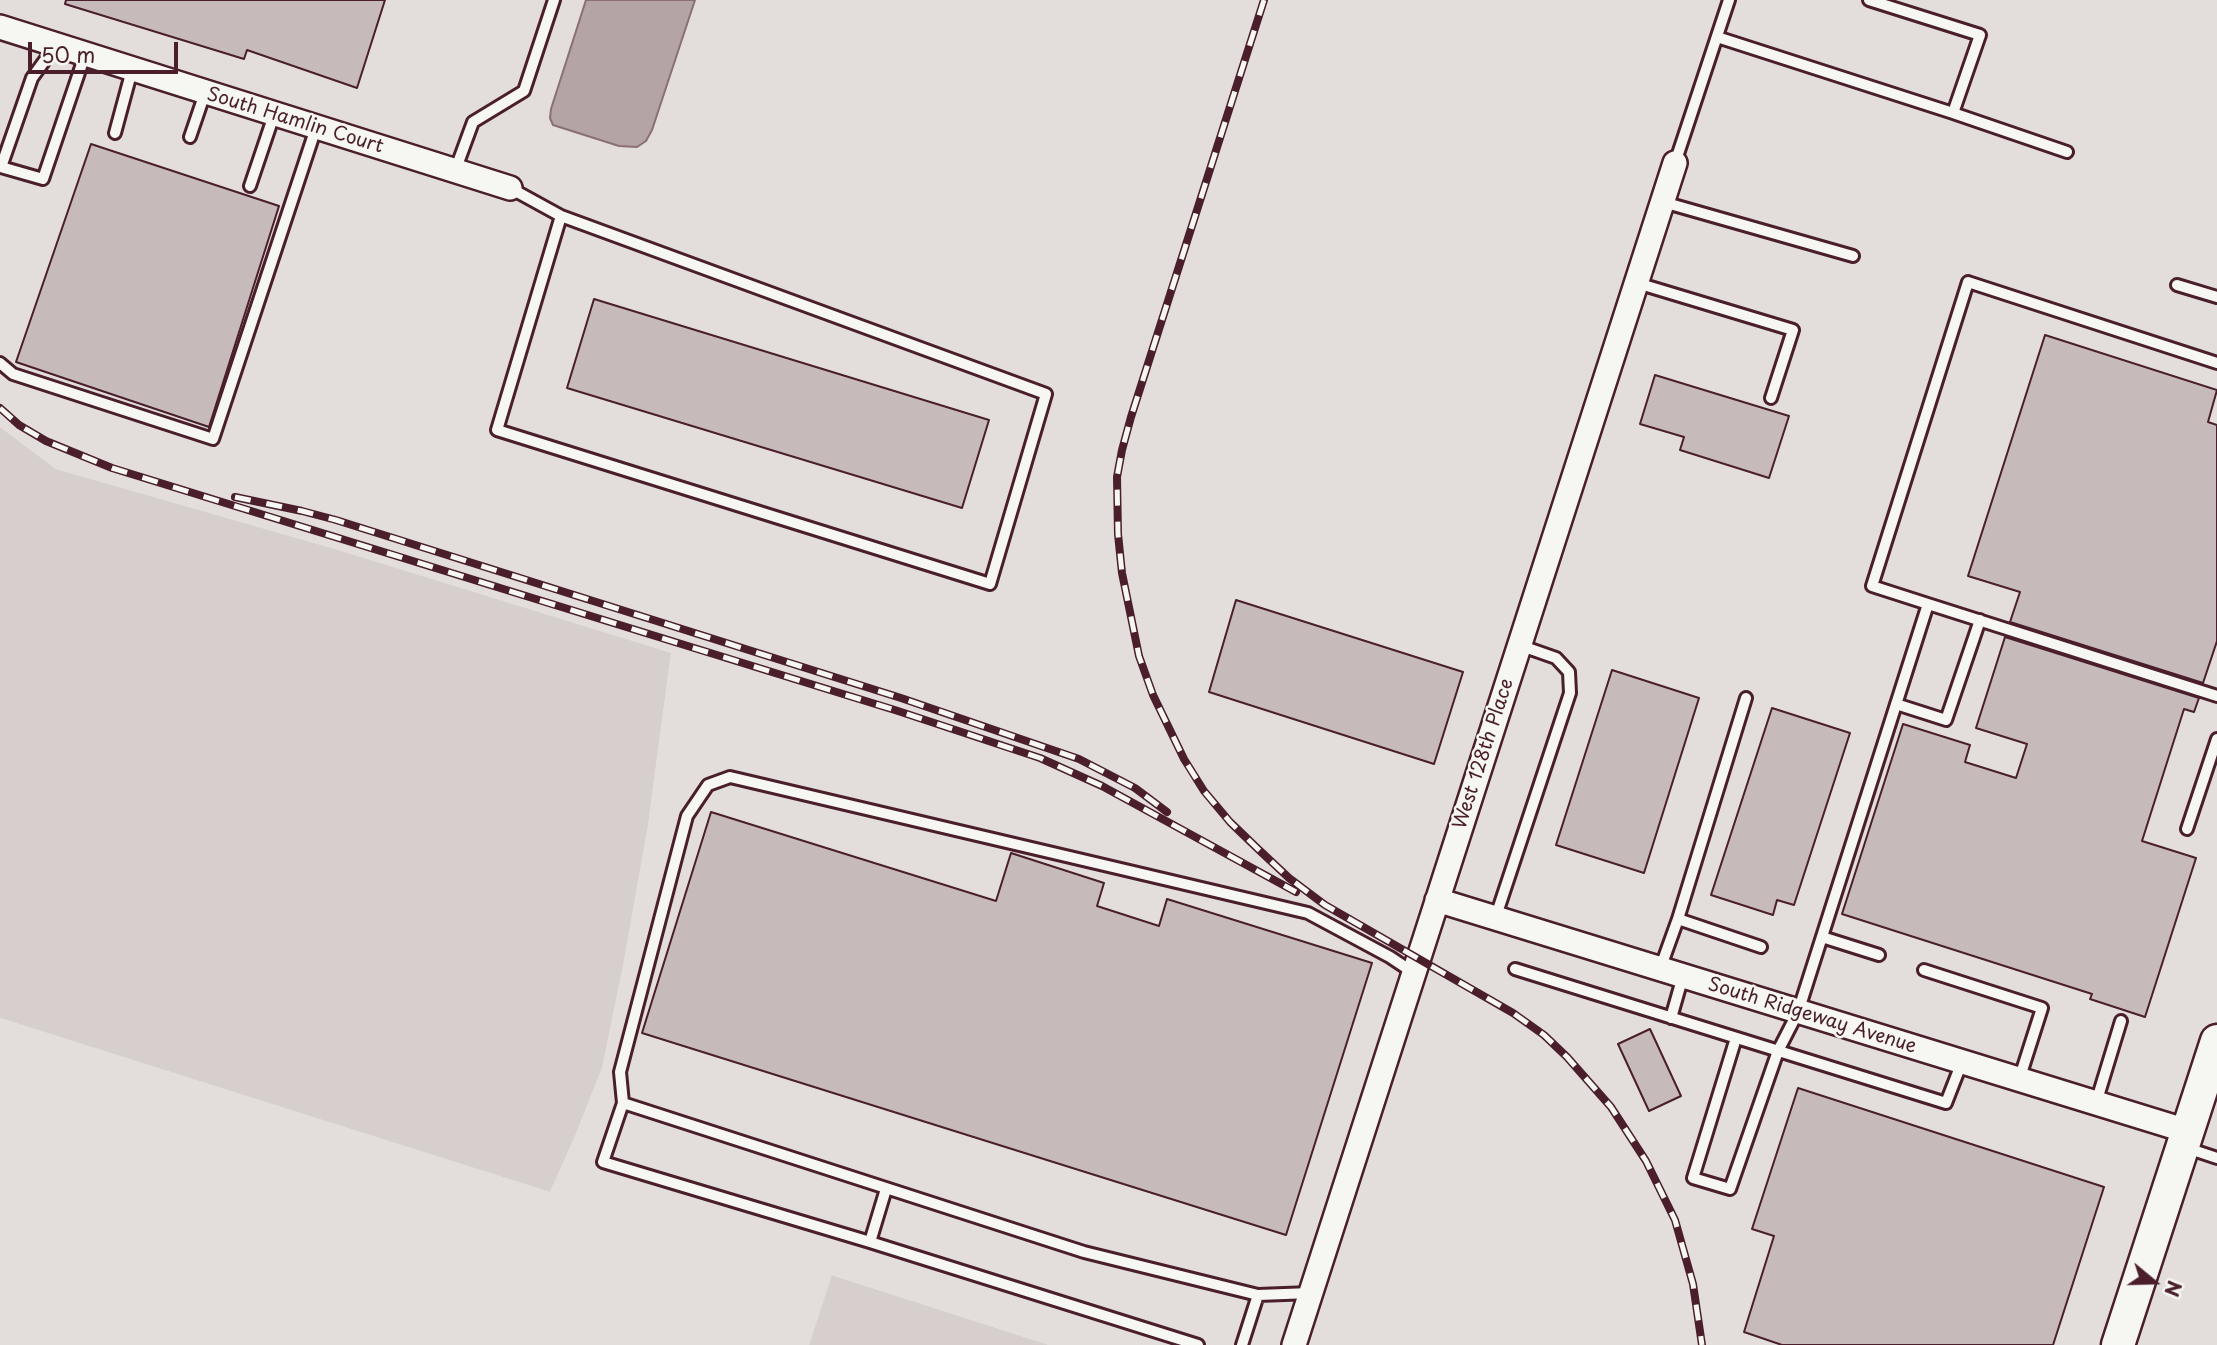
<!DOCTYPE html>
<html>
<head>
<meta charset="utf-8">
<style>
	body { margin:0 }
	#map { position:relative; width:2217px; height:1345px; overflow:hidden; background:#efedea; font-family:"Playpen Sans",sans-serif }
	canvas { display:block }
	.north { position:absolute; left:2119px; top:1247px; width:70px; height:70px; -webkit-text-stroke:5px #f6f6f2; paint-order:stroke; rotate:109deg; font-size:19px; font-weight:700; line-height:28px; text-align:center; color:#4a1f2b }
	.north::after { content:''; display:block; margin:auto; width:24px; height:32px; background:#4a1f2b; clip-path:polygon(50% 0,100% 100%,50% 72%,0 100%) }
	.scale { position:absolute; left:28px; top:42px; width:150px; height:32px; box-sizing:border-box; border:4px solid #4a1f2b; border-top:0; padding-left:9px; font-size:21px; line-height:24px; white-space:nowrap; color:#4a1f2b; -webkit-text-stroke:5px #f6f6f2; paint-order:stroke }
</style>
</head>
<body>
<div id="map">
<canvas width="2217" height="1345"></canvas>
<div class="north">N</div>
<div class="scale">50 m</div>
</div>
<script>
const c = document.querySelector('canvas').getContext('2d');
c.lineJoin = 'round';
function fill(path, color) { c.fillStyle = color; c.fill(path, 'evenodd'); }
const poly = rows => new Path2D(rows.map(r => 'M' + r).join(''));
function stroke(path, color, width, dash) { c.strokeStyle = color; c.lineWidth = width; c.lineCap = dash ? 'butt' : 'round'; c.setLineDash(dash || []); c.stroke(path); }
function label(font, color, halo, rows, align = 'center') {
  c.font = font + ' "Playpen Sans",sans-serif'; c.lineWidth = 5; c.setLineDash([]); c.textBaseline = 'middle'; c.strokeStyle = halo; c.fillStyle = color; for (const [text, x, y, turn = 0] of rows) {
    c.save(); c.translate(x, y); c.rotate((+turn || 0) * Math.PI / 180); c.textAlign = isNaN(turn) ? turn : align; if (halo) c.strokeText(text, 0, 0); c.fillText(text, 0, 0); c.restore();
  }
}
fill(poly([
	[0,0,2217,0,2217,1345,1049,1345,833,1275,809,1345,0,1345,0,1018,550,1192,575,1136,602,1068,623,966,648,825,671,654,335,549,56,469,0,427]
]), '#e3dedc');
fill(poly([
	[0,427,56,469,335,549,671,653,648,825,623,966,602,1068,575,1136,550,1192,0,1018],
	[832,1275,1049,1345,809,1345]
]), '#d7cfce');
const water = poly([
	[586,0,695,0,652,130,646,141,637,147,619,146,553,125,550,118,551,109,586,0]
]);
fill(water, '#b4a4a5');
stroke(water, '#8a6f74', 2);
const building = poly([
	[66,0,385,0,357,88,247,50,244,59,65,4,66,0],
	[91,144,279,206,209,427,16,362,91,144],
	[594,299,989,420,962,508,567,388,594,299],
	[2045,335,2217,390,2208,422,2217,425,2217,641,2203,683,2010,622,2020,592,1968,576,2045,335],
	[1655,375,1789,416,1769,478,1680,450,1684,437,1640,424,1655,375],
	[1236,600,1463,672,1434,764,1209,692,1236,600],
	[2005,637,2199,698,2194,712,2184,709,2142,841,2196,858,2145,1017,2090,999,2092,994,1842,914,1903,724,1970,745,1965,762,2016,778,2027,744,1976,728,2005,637],
	[1612,670,1699,698,1644,873,1556,845,1612,670],
	[1772,708,1850,733,1794,905,1777,900,1773,915,1711,895,1772,708],
	[711,812,996,901,1011,853,1104,883,1097,906,1159,926,1167,899,1372,963,1286,1235,642,1033,711,812],
	[1650,1029,1681,1096,1649,1111,1618,1044,1650,1029],
	[1798,1088,2104,1187,2053,1345,1782,1345,1744,1332,1774,1236,1752,1229,1798,1088]
]);
fill(building, '#c6babb');
stroke(building, '#4a1f2b', 2);
const lane = poly([
	[1717,37,1953,113,1980,35,1869,0],
	[56,45,32,78,1,167,43,179,85,55],
	[1953,113,2067,152],
	[115,133,132,70],
	[190,137,205,93],
	[1675,163,1729,0],
	[455,171,473,122,524,91,554,0],
	[250,186,274,115],
	[510,188,561,216,1046,394,990,584,497,430,561,216],
	[1663,202,1853,256],
	[1637,283,1793,330,1771,398],
	[2177,285,2217,297],
	[0,363,13,374,213,439,316,128],
	[1928,604,1872,586,1968,282,2217,363],
	[1896,704,1946,720,1980,620],
	[2187,829,2217,739],
	[1495,919,1570,693,1569,672,1556,658,1519,645],
	[1678,919,1746,698],
	[1822,937,1879,955],
	[1515,969,1946,1103,1962,1062],
	[1660,969,1678,919,1761,947],
	[1924,970,2042,1008,2019,1080],
	[1671,1018,1683,976],
	[1736,1038,1693,1178,1730,1189,1778,1051,1798,1012,1928,604,2217,696],
	[623,1103,1084,1252,1258,1295],
	[2096,1103,2121,1021],
	[2184,1147,2217,1158],
	[870,1242,886,1189],
	[1198,1345,870,1242,603,1162,623,1103,620,1072,687,816,708,785,730,777,1308,913,1390,957,1414,973],
	[1242,1345,1258,1295,1311,1293]
]);
const street = poly([
	[0,27,510,188],
	[1437,900,2187,1131],
	[1294,1345,1675,163]
]);
const secondary = poly([
	[2118,1345,2217,1041]
]);
stroke(lane, '#4a1f2b', 16);
stroke(street, '#4a1f2b', 28);
stroke(secondary, '#4a1f2b', 37);
stroke(lane, '#f6f6f2', 10);
stroke(street, '#f6f6f2', 23);
stroke(secondary, '#f6f6f2', 32);
const rail = poly([
	[1264,0,1131,417,1122,450,1117,477,1118,534,1122,573,1139,656,1153,695,1184,759,1204,791,1230,822,1258,849,1289,878,1325,905,1513,1013,1544,1035,1567,1057,1611,1107,1646,1161,1675,1220,1693,1284,1702,1345],
	[0,408,19,425,46,441,112,468,898,711,1040,758,1102,786,1296,892],
	[235,497,302,511,336,520,901,698,1079,759,1135,788,1167,812]
]);
stroke(rail, '#4a1f2b', 8);
stroke(rail, '#f6f6f2', 5, [16]);
label('19px', '#4a1f2b', '#f6f6f2', [
	["South Hamlin Court",295,121,17],
	["West 128th Place",1484,754,-72],
	["South Ridgeway Avenue",1812,1016,17]
]);
</script>
</body>
</html>
